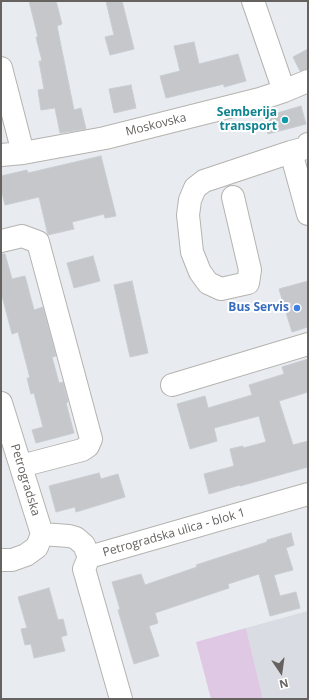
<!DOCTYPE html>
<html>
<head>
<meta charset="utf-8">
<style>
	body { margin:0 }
	#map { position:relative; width:309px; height:700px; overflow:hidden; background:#e8ebef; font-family:"Open Sans",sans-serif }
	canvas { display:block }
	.frame { position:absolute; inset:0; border:2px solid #66625f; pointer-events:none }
	.north { position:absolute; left:261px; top:652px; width:40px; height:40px; -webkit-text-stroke:3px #fff; paint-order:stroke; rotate:167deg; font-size:11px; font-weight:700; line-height:16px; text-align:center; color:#66625f }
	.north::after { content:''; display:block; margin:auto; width:14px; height:18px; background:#66625f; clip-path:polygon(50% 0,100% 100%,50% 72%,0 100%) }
</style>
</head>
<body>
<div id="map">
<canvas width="309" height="700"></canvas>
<div class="frame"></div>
<div class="north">N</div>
</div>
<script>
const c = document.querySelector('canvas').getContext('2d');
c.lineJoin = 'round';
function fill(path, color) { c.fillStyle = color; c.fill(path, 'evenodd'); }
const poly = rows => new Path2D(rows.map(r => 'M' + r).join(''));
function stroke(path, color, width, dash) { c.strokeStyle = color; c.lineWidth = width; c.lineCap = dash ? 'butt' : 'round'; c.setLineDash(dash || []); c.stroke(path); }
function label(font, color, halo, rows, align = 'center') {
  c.font = font + ' "Open Sans",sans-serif'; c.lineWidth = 4; c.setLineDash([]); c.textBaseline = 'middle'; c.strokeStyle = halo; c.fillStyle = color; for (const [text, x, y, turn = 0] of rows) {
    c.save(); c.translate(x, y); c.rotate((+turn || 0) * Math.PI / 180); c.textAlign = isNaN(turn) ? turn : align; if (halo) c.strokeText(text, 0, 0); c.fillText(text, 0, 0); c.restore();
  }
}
fill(poly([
	[308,611,308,699,263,699,246,628]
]), '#d9dce2');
fill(poly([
	[246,628,263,699,211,699,196,642]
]), '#dfc8e3');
const building = poly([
	[29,1,56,1,62,24,57,26,74,110,81,108,86,129,60,133,55,108,41,110,38,90,44,89,39,61,42,61,36,37,38,37,29,1],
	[106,1,122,1,134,49,110,55,105,37,114,35,106,1],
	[194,42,199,64,238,54,246,81,224,87,224,84,166,98,160,76,180,71,174,46,194,42],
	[308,49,308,69,300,71,293,57,308,49],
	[131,85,136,108,114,113,109,89,131,85],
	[301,106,306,124,268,134,264,117,301,106],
	[101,156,116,216,105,218,104,214,72,222,74,229,48,235,39,197,5,205,1,188,1,176,27,170,28,173,101,156],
	[1,254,5,254,12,279,25,276,34,310,43,307,56,356,52,357,59,383,63,382,68,402,66,403,74,433,36,443,32,430,43,427,34,393,31,394,27,378,30,378,18,332,12,334,1,292,1,254],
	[93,256,100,281,74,288,67,263,93,256],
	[132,281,148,353,130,357,114,285,132,281],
	[308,281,308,327,292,332,279,289,308,281],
	[308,359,308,392,279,401,293,445,308,441,308,467,240,486,240,485,209,494,204,474,234,466,230,449,243,446,243,448,266,442,259,416,214,428,217,441,190,449,177,404,205,396,208,408,252,395,249,385,284,374,282,367,308,359],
	[99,473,101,479,118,474,125,497,76,512,75,507,56,512,49,486,99,473],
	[291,533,294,545,286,548,293,570,274,575,280,596,296,592,300,608,270,616,259,574,228,584,229,588,155,613,158,623,149,626,159,656,134,664,118,610,120,609,112,582,141,574,145,585,197,567,196,565,267,542,267,540,291,533],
	[49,588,58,620,63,619,67,635,61,637,65,651,34,658,31,644,25,645,21,629,27,628,18,597,49,588]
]);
fill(building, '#c5c7cb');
stroke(building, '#c7cdd3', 1);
const minor = poly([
	[253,1,284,91],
	[1,68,23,153],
	[308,144,306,148,291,152,308,214],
	[1,155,23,153,105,138,260,99,284,91,308,81],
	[233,197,250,270,248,283,221,289,208,283,200,272,192,252,188,215,190,200,195,188,204,181,291,152],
	[1,241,22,236,38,242,91,439,88,446,82,450,21,466],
	[172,385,308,344],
	[1,403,42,534,37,547,26,555,12,560,1,560],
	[42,534,69,536,76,538,84,545,89,557],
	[89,557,308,494],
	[89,557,84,569,121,699]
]);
stroke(minor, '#b5b3b0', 24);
stroke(minor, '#fff', 22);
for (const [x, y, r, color] of [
	[285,120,4,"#0f9aa8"],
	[297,308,4,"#3f7fe0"]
]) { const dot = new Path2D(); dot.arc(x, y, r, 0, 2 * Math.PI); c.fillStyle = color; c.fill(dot); stroke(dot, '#fff', 1.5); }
label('bold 12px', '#0d838f', '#fff', [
	["Semberija",277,113],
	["transport",277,127]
], 'right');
label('12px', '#66625f', '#fff', [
	["Moskovska",156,125,-14],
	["Petrogradska",25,480,73],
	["Petrogradska ulica - blok 1",174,533,-16]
]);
label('bold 12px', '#366cbe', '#fff', [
	["Bus Servis",289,308]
], 'right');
</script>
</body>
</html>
